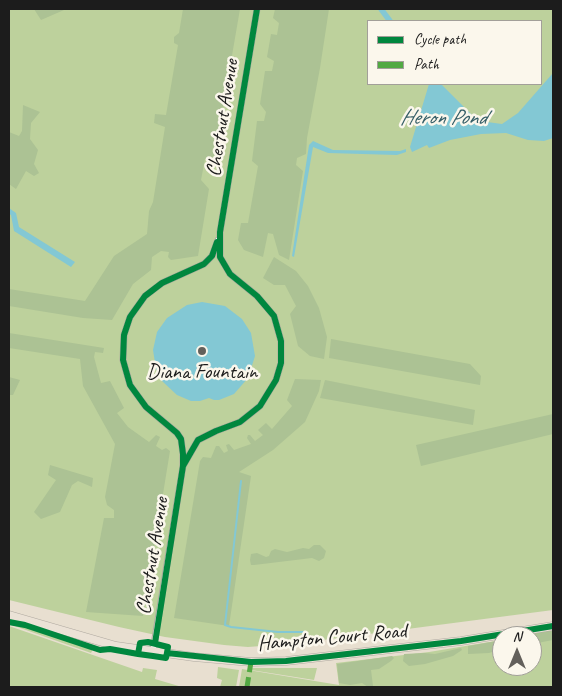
<!DOCTYPE html>
<html>
<head>
<meta charset="utf-8">
<style>
	body { margin:0 }
	#map { position:relative; width:562px; height:696px; overflow:hidden; background:#e8dfd0; font-family:Caveat,sans-serif }
	canvas { display:block }
	.frame { position:absolute; inset:0; border:10px solid #1c1c1c; pointer-events:none }
	.legend { position:absolute; left:367px; top:20px; width:175px; height:65px; box-sizing:border-box; background:#fbf7ec; border:1px solid #a29f99; margin:0; padding:6px 9px; list-style:none; font-size:15px; color:#1c1c1c }
	.legend li { display:flex; align-items:center; gap:10px; height:25px }
	.legend b { width:25px; border:1px solid #a29f99 }
	.north { position:absolute; left:492px; top:626px; width:50px; height:50px; box-sizing:border-box; background:#fbf7ec; border:1px solid #a29f99; border-radius:50%; rotate:0deg; font-size:14px; font-weight:700; line-height:20px; text-align:center; color:#1c1c1c }
	.north::after { content:''; display:block; margin:auto; width:18px; height:22px; background:#63605b; clip-path:polygon(50% 0,100% 100%,50% 72%,0 100%) }
</style>
</head>
<body>
<div id="map">
<canvas width="562" height="696"></canvas>
<div class="frame"></div>
<ul class="legend">
<li><b style="height:6px;background:#00873e"></b>Cycle path</li>
<li><b style="height:6px;background:#52a943"></b>Path</li>
</ul>
<div class="north">N</div>
</div>
<script>
const c = document.querySelector('canvas').getContext('2d');
c.lineJoin = 'round';
function fill(path, color) { c.fillStyle = color; c.fill(path, 'evenodd'); }
const poly = rows => new Path2D(rows.map(r => 'M' + r).join(''));
function stroke(path, color, width, dash) { c.strokeStyle = color; c.lineWidth = width; c.lineCap = dash ? 'butt' : 'round'; c.setLineDash(dash || []); c.stroke(path); }
function label(font, color, halo, rows, align = 'center') {
  c.font = font + ' Caveat,sans-serif'; c.lineWidth = 5; c.setLineDash([]); c.textBaseline = 'middle'; c.strokeStyle = halo; c.fillStyle = color; for (const [text, x, y, turn = 0] of rows) {
    c.save(); c.translate(x, y); c.rotate((+turn || 0) * Math.PI / 180); c.textAlign = isNaN(turn) ? turn : align; if (halo) c.strokeText(text, 0, 0); c.fillText(text, 0, 0); c.restore();
  }
}
fill(poly([
	[9,9,553,9,553,610,300,643,248,647,224,645,165,637,119,627,9,600],
	[368,21,541,21,541,84,368,84],
	[9,623,19,625,93,649,91,653,9,624],
	[9,626,142,672,143,668,157,670,155,679,182,687,9,687],
	[553,632,553,687,239,687,242,669,339,685,336,663,429,652,502,640,502,666,532,666,532,636],
	[218,667,239,670,236,687,220,687,222,680,217,678],
	[251,668,317,668,314,680,251,670]
]), '#bdd19c');
fill(poly([
	[34,9,73,9,64,10,41,20],
	[183,9,240,9,214,160,205,159,201,180,209,189,198,256,171,260,168,257,169,252,161,251,152,257,151,270,133,284,112,320,83,318,9,306,9,289,85,301,114,256,147,234,149,211,153,202,165,127,154,123,155,114,166,115,178,45,174,43,174,37,179,33],
	[275,9,329,9,320,68,307,138,306,154,297,158,296,165,303,171,289,260,279,255,273,234,268,233,263,257,244,250,238,240,241,223,248,223,258,166,252,161,257,121,264,121,266,112,260,104,265,71,272,71,274,61,267,57,271,34,277,35,279,23,273,18],
	[23,105,40,112,31,123,30,139,38,150,34,164,39,173,34,176,26,171,16,189,9,184,9,132,19,136,22,131],
	[274,257,296,271,308,286,319,308,327,337,324,359,310,356,298,346,290,314,296,306,285,285,274,285,263,278],
	[9,333,104,348,103,353,95,352,94,357,101,383,110,381,124,408,117,413,128,427,149,442,156,435,160,437,156,446,162,450,166,448,170,451,143,616,86,612,104,518,114,518,114,510,107,505,105,497,115,444,83,386,80,359,9,348],
	[331,339,470,364,481,376,480,385,329,358],
	[9,377,20,380,13,395,9,395],
	[295,379,321,380,319,391,305,422,273,450,239,472,251,476,229,626,174,618,200,461,203,457,211,458,216,446,219,446,224,453,228,451,226,445,229,444,234,450,251,444,247,438,248,435,250,435,255,441,263,435,258,430,266,423,272,429,292,406,287,400],
	[325,380,475,410,473,425,320,398],
	[553,414,553,434,421,466,416,445],
	[50,465,93,478,92,487,78,481,72,485,60,512,41,519,34,512,56,480,48,475],
	[314,545,320,545,326,551,324,558,319,561,312,558,254,565,251,565,250,560,251,554,257,553,266,557,269,556,271,551,275,549,287,552,303,548,309,549],
	[553,630,553,640,532,644,532,636,519,636],
	[502,640,502,649,489,653,468,654,468,646],
	[461,648,462,650,453,656,425,664,409,666,403,661,404,654,424,653,435,654],
	[392,656,394,658,391,661,379,669,371,670,373,686,368,687,362,683,350,685,339,683,337,664]
]), '#acc294');
fill(poly([
	[553,73,553,138,544,141,528,140,506,133,481,134,450,140,429,148,427,145,412,152,410,147,429,84,441,84,475,118,487,122,502,124,518,113],
	[313,141,333,150,400,151,406,149,406,152,397,155,328,153,313,147,294,257,292,256,309,145],
	[9,208,16,213,19,227,75,262,71,267,14,231,11,215,9,214],
	[202,302,225,306,242,319,251,333,255,356,248,378,234,394,219,400,214,400,209,398,200,401,191,401,177,395,162,381,156,369,153,350,157,332,167,318,187,305]
]), '#83c8d4');
stroke(poly([
	[241,481,225,625,231,627,278,632,304,632,309,637]
]), '#83c8d4', 2);
stroke(poly([
	[381,9,390,21]
]), '#83c8d4', 5.5);
const minor = poly([
	[183,466,198,440,216,431,240,422,260,406,276,380,281,363,281,341,274,316,257,296,230,274,220,257,220,232,257,9],
	[153,651,183,466,183,454,181,439,177,433,146,407,130,385,123,360,124,335,130,317,145,296,162,283,204,264,212,256,218,240]
]);
const primary = poly([
	[9,615,116,646,194,657,251,662,286,661,461,641,553,626]
]);
stroke(minor, '#afa9a0', 7);
stroke(primary, '#afa9a0', 9);
stroke(minor, '#fcfaf8', 5);
stroke(primary, '#ebe2d6', 8);
stroke(poly([
	[247,687,251,662]
]), '#52a943', 5, [10, 5]);
stroke(poly([
	[183,466,198,440,216,431,240,422,260,406,276,380,281,363,281,341,274,316,257,296,230,274,220,257,220,232,257,9],
	[9,622,25,625,100,650,110,649,127,652,138,654,153,656,166,658,168,647,148,642,140,643,138,654],
	[155,643,183,466,183,454,181,439,177,433,146,407,130,385,123,360,124,335,130,317,145,296,162,283,204,264,212,256,217,242],
	[167,653,251,662,286,661,461,641,553,626]
]), '#00873e', 6);
for (const [x, y, r, color] of [
	[202,351,5,"#63605b"]
]) { const dot = new Path2D(); dot.arc(x, y, r, 0, 2 * Math.PI); c.fillStyle = color; c.fill(dot); stroke(dot, '#fbf7ec', 2); }
label('21px', '#1c1c1c', '#fbf7ec', [
	["Chestnut Avenue",223,118,-81],
	["Chestnut Avenue",153,556,-81],
	["Hampton Court Road",332,638,-5]
]);
label('21px', '#1c1c1c', '#fbf7ec', [
	["Diana Fountain",202,372]
]);
label('italic 22px', '#345d66', '#fbf7ec', [
	["Heron Pond",443,118]
]);
</script>
</body>
</html>
